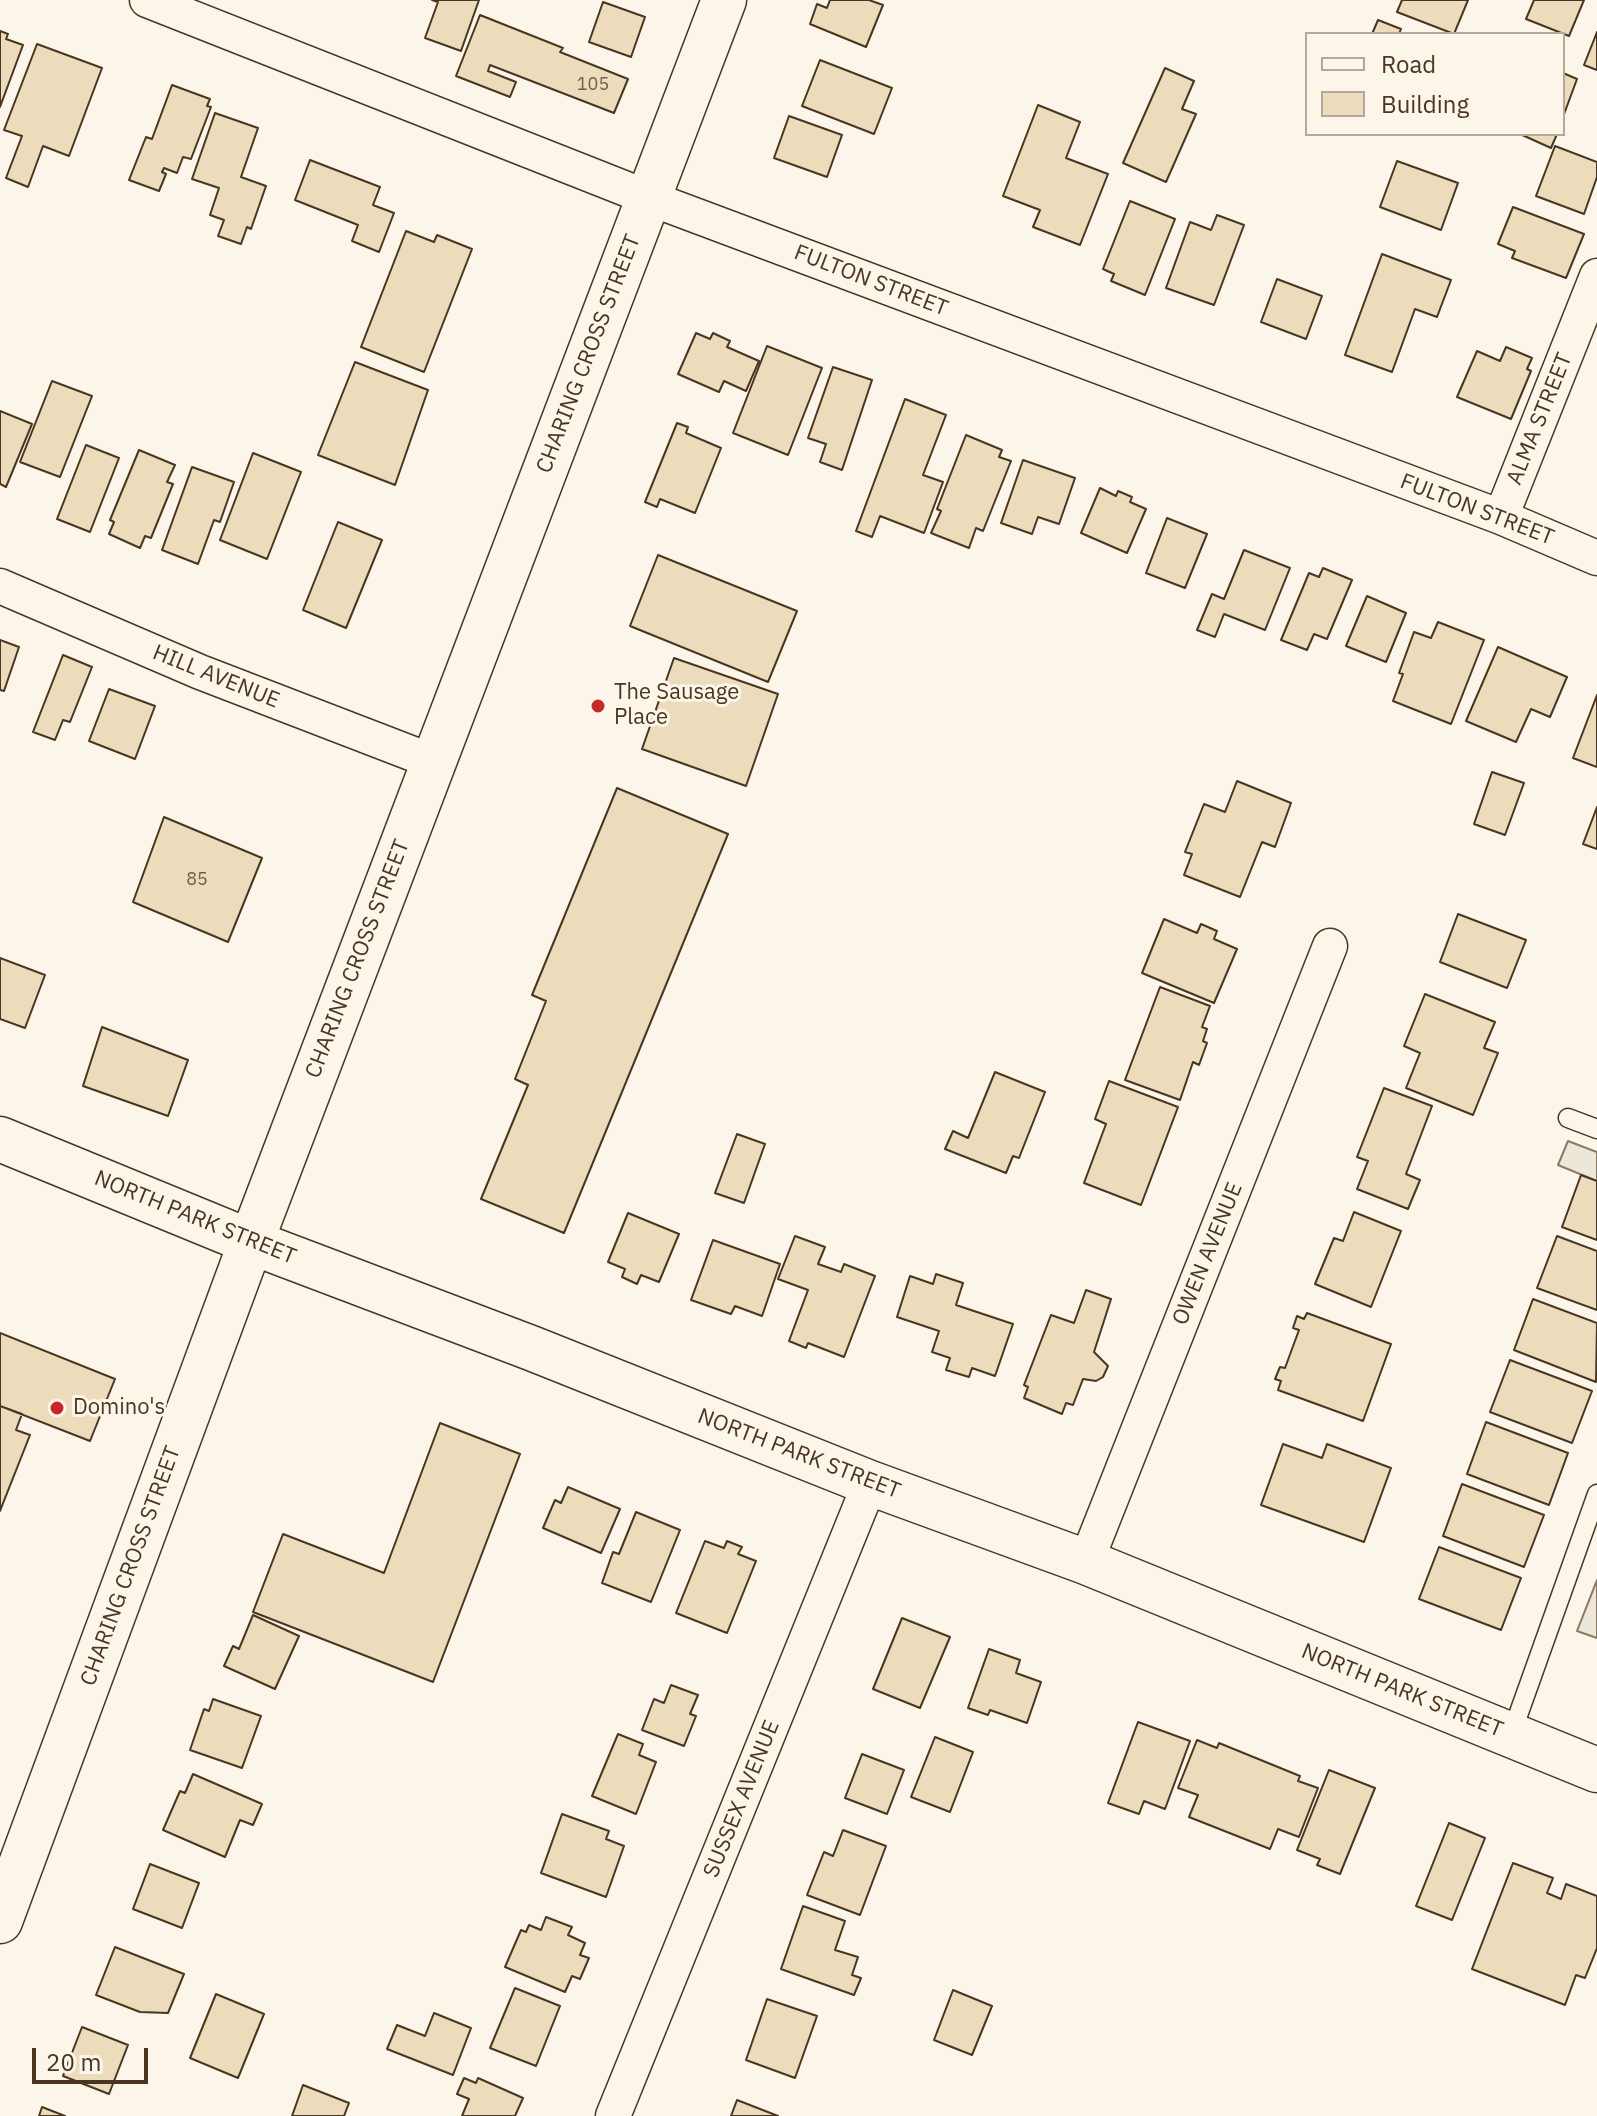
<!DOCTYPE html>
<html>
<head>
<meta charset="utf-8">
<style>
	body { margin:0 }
	#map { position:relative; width:1597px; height:2116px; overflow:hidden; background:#fbf6e9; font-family:"IBM Plex Sans",sans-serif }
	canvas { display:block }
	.legend { position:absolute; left:1305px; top:32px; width:260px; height:104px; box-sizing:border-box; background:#fbf6e9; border:2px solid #b4a999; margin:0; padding:10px 14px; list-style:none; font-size:24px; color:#4a3520 }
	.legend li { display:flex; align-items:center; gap:16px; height:40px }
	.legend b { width:40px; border:2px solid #b4a999 }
	.scale { position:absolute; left:32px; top:2048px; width:116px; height:36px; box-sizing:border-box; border:4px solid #4a3520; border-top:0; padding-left:10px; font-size:24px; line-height:28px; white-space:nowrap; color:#4a3520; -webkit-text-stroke:6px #fbf6e9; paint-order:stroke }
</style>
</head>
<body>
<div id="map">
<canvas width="1597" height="2116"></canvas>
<ul class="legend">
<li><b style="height:10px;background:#fbf6e9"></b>Road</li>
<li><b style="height:22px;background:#ecdcbc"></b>Building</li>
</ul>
<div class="scale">20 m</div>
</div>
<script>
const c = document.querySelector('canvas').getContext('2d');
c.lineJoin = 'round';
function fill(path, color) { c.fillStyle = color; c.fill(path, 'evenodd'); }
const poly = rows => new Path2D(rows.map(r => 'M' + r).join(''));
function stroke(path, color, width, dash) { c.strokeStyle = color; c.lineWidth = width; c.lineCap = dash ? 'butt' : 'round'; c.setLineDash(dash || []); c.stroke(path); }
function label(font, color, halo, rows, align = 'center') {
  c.font = font + ' "IBM Plex Sans",sans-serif'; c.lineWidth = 6; c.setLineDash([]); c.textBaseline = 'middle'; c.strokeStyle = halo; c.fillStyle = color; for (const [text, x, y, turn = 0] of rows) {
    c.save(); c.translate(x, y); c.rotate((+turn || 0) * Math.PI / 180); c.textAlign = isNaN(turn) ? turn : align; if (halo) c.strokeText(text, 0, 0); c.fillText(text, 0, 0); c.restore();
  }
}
const parking = poly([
	[1568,1141,1597,1152,1597,1181,1558,1165,1568,1141],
	[1597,1580,1597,1638,1577,1631,1597,1580]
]);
fill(parking, '#ede7d9');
stroke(parking, '#887966', 2);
const building = poly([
	[432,0,479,0,461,51,425,38,438,2,432,0],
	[830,0,869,0,883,5,866,47,810,24,817,4,827,8,830,0],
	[1402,0,1468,0,1454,34,1397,12,1402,0],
	[1534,0,1584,0,1569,36,1526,19,1534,0],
	[603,2,645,17,631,57,589,42,603,2],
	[480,15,563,48,560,52,628,79,614,113,490,65,488,71,516,82,510,97,456,76,480,15],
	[1378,20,1401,29,1399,34,1372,34,1378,20],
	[0,31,8,34,6,39,23,45,0,107,0,31],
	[1597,32,1597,70,1584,65,1597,32],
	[37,44,102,68,69,156,43,146,28,187,6,178,22,136,4,130,37,44],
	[820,60,892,88,874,134,802,106,820,60],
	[1165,68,1194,81,1182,109,1196,114,1166,182,1123,163,1165,68],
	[1563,73,1577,79,1563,117,1563,73],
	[172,85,210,99,207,106,211,107,191,159,183,157,177,173,164,168,162,172,166,174,159,191,129,180,146,137,152,139,172,85],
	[1038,105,1080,122,1066,158,1108,174,1080,245,1033,227,1040,210,1003,196,1038,105],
	[215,113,258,128,241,177,266,186,251,229,247,227,241,244,218,236,224,220,210,215,219,188,192,179,215,113],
	[789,116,842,135,827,177,774,158,789,116],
	[1520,134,1557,134,1551,148,1520,134],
	[1555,146,1597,162,1597,177,1584,214,1536,196,1555,146],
	[310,160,380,187,373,205,394,213,379,252,352,241,358,225,295,200,310,160],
	[1397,161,1458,183,1441,230,1380,207,1397,161],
	[1130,201,1175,219,1145,295,1111,281,1114,274,1103,269,1130,201],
	[1513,207,1584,234,1566,278,1512,258,1515,251,1498,244,1513,207],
	[1217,215,1244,225,1214,305,1166,288,1190,222,1211,230,1217,215],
	[406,231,434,242,437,235,472,249,424,372,361,347,406,231],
	[1382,254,1451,280,1437,317,1415,309,1392,372,1345,355,1382,254],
	[1277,279,1322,296,1306,339,1261,322,1277,279],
	[696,333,710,339,713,333,730,341,727,347,759,361,746,391,724,381,719,392,678,374,696,333],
	[767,346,822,368,788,455,733,433,767,346],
	[1506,347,1532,358,1527,369,1531,371,1511,419,1457,397,1477,351,1500,361,1506,347],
	[355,362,428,390,395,485,318,455,355,362],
	[833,367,872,380,842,470,820,462,826,444,808,438,833,367],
	[52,381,92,396,60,477,20,462,52,381],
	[905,399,946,415,923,475,943,482,924,533,880,516,872,537,856,531,905,399],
	[0,411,32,424,6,487,0,484,0,411],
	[677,423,688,427,686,433,721,448,695,513,660,499,657,507,645,502,677,423],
	[966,435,1002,450,999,457,1011,461,983,531,976,528,969,548,931,533,941,511,937,509,966,435],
	[86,445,119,458,90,532,57,519,86,445],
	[139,450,175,465,167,482,173,484,151,538,145,536,140,548,109,534,114,522,110,520,139,450],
	[253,453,301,472,267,559,220,540,253,453],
	[1023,460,1075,478,1059,524,1038,517,1032,534,1001,523,1023,460],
	[192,467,234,482,220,522,214,520,198,564,162,550,192,467],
	[1100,488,1116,496,1118,491,1132,497,1130,502,1146,509,1127,553,1081,533,1100,488],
	[1167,518,1207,534,1185,588,1146,573,1167,518],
	[338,522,382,540,346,628,303,610,338,522],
	[1244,550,1290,568,1265,630,1224,614,1215,637,1197,630,1212,594,1224,599,1244,550],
	[658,555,797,611,768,682,630,626,658,555],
	[1323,568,1352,580,1327,639,1314,634,1307,650,1281,640,1309,573,1319,577,1323,568],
	[1367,596,1406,613,1386,662,1346,646,1367,596],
	[1438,622,1484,640,1451,724,1393,701,1403,674,1399,673,1414,632,1431,638,1438,622],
	[0,640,19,647,4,691,0,690,0,640],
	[1498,647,1567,677,1550,717,1531,709,1516,742,1466,721,1498,647],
	[63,655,92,667,70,722,63,720,55,740,33,732,63,655],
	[674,658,778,694,746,786,642,749,674,658],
	[109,689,155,706,135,759,89,741,109,689],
	[1597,695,1597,767,1573,758,1597,695],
	[1492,772,1524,783,1505,835,1474,824,1492,772],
	[1237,781,1291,803,1275,847,1262,842,1240,897,1184,875,1192,854,1185,852,1204,804,1225,812,1237,781],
	[617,788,728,834,564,1233,481,1199,528,1085,515,1079,546,1001,532,995,617,788],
	[1597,807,1597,849,1583,844,1597,807],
	[164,817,262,858,228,942,133,902,164,817],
	[1458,914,1526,940,1507,988,1440,962,1458,914],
	[1164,919,1197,933,1201,924,1217,931,1214,939,1237,949,1214,1003,1142,973,1164,919],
	[0,958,45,975,25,1028,0,1019,0,958],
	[1160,987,1210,1006,1202,1027,1207,1029,1203,1041,1207,1043,1199,1065,1193,1062,1180,1100,1125,1080,1160,987],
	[1425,994,1495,1022,1484,1048,1498,1053,1473,1115,1406,1088,1420,1053,1404,1046,1425,994],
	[102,1027,188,1060,168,1116,83,1086,102,1027],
	[995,1072,1045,1092,1019,1158,1013,1156,1006,1173,945,1149,953,1131,968,1138,995,1072],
	[1109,1081,1178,1107,1141,1205,1084,1183,1106,1124,1095,1119,1109,1081],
	[1384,1088,1432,1106,1406,1174,1420,1180,1408,1209,1357,1189,1368,1161,1357,1157,1384,1088],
	[737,1134,765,1144,744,1203,715,1193,737,1134],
	[1581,1175,1597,1181,1597,1240,1562,1227,1581,1175],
	[1354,1212,1401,1231,1371,1307,1315,1284,1334,1238,1343,1241,1354,1212],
	[628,1213,679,1234,659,1282,641,1275,637,1284,622,1277,625,1269,608,1262,628,1213],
	[795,1236,825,1247,818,1264,841,1272,844,1264,875,1276,844,1357,808,1343,806,1348,789,1341,808,1290,778,1279,795,1236],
	[1557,1236,1597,1251,1597,1310,1537,1288,1557,1236],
	[713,1240,780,1264,762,1316,735,1306,731,1314,691,1300,713,1240],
	[936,1274,963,1283,956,1305,1013,1324,995,1376,972,1368,969,1377,946,1370,950,1358,932,1352,939,1331,897,1317,910,1276,933,1284,936,1274],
	[1086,1290,1111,1299,1094,1352,1108,1366,1103,1377,1096,1381,1083,1379,1073,1405,1066,1403,1062,1414,1024,1398,1028,1387,1024,1385,1051,1315,1074,1323,1086,1290],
	[1533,1299,1597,1323,1596,1382,1514,1350,1533,1299],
	[1307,1313,1391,1344,1363,1421,1278,1390,1281,1381,1275,1379,1280,1367,1285,1368,1299,1330,1293,1328,1297,1316,1304,1319,1307,1313],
	[0,1333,115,1379,90,1441,0,1406,0,1333],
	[1510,1360,1592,1391,1572,1443,1490,1412,1510,1360],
	[0,1406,22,1414,16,1430,30,1435,0,1511,0,1406],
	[1486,1422,1568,1453,1549,1505,1467,1474,1486,1422],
	[440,1423,520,1454,433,1682,253,1612,283,1534,384,1573,440,1423],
	[1283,1444,1322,1458,1327,1444,1391,1468,1364,1542,1261,1505,1283,1444],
	[1462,1484,1544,1515,1524,1567,1443,1536,1462,1484],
	[568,1487,620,1509,601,1553,543,1528,555,1500,561,1503,568,1487],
	[636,1512,680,1530,651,1602,602,1583,613,1552,619,1554,636,1512],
	[705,1541,724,1548,727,1541,742,1547,738,1554,756,1561,727,1633,676,1613,705,1541],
	[1439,1547,1521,1578,1501,1630,1419,1599,1439,1547],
	[253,1615,299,1636,275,1689,224,1666,233,1646,239,1649,253,1615],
	[902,1618,950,1637,920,1708,873,1689,902,1618],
	[989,1649,1020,1660,1016,1673,1041,1682,1027,1723,990,1710,988,1715,968,1708,989,1649],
	[671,1685,698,1695,690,1714,696,1716,684,1746,642,1730,654,1699,664,1703,671,1685],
	[213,1699,261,1716,242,1768,190,1750,204,1709,209,1711,213,1699],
	[1138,1722,1190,1741,1165,1809,1144,1801,1139,1814,1108,1803,1138,1722],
	[618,1734,643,1744,639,1755,656,1762,636,1814,592,1796,618,1734],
	[935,1737,973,1752,950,1812,911,1797,935,1737],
	[1197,1740,1217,1748,1219,1743,1300,1776,1298,1781,1318,1788,1299,1837,1278,1829,1270,1849,1189,1817,1198,1795,1178,1788,1197,1740],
	[862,1754,904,1770,887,1814,845,1798,862,1754],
	[1329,1770,1375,1788,1340,1874,1317,1865,1320,1859,1297,1850,1329,1770],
	[193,1774,262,1804,253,1825,240,1820,225,1857,163,1830,180,1791,185,1793,193,1774],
	[562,1814,609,1831,606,1839,624,1846,606,1897,541,1873,562,1814],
	[1449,1823,1485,1838,1452,1920,1416,1906,1449,1823],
	[843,1830,886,1846,860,1915,807,1895,824,1852,833,1856,843,1830],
	[1513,1863,1553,1878,1547,1893,1561,1899,1566,1884,1597,1896,1597,1948,1585,1978,1576,1975,1565,2005,1472,1969,1513,1863],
	[150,1864,199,1883,182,1928,133,1909,150,1864],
	[803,1906,845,1921,835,1950,858,1957,852,1975,861,1978,854,1995,781,1969,803,1906],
	[546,1917,572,1927,568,1935,585,1943,580,1955,589,1958,580,1979,572,1976,565,1992,505,1967,521,1930,526,1932,529,1925,541,1930,546,1917],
	[115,1947,184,1974,168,2013,140,2012,96,1995,115,1947],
	[515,1988,560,2006,536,2066,490,2048,515,1988],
	[953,1990,992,2006,972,2055,934,2040,953,1990],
	[216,1994,264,2014,238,2078,190,2058,216,1994],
	[767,1999,817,2016,795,2078,746,2060,767,1999],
	[434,2013,471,2028,453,2075,387,2049,397,2025,425,2036,434,2013],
	[82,2027,128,2045,109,2094,63,2076,82,2027],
	[464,2078,476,2083,478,2078,523,2098,515,2116,462,2116,469,2099,457,2094,464,2078],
	[303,2085,349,2103,344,2116,292,2116,303,2085],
	[737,2100,778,2116,731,2116,737,2100],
	[42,2107,65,2116,39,2116,42,2107]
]);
fill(building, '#ecdcbc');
stroke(building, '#4a3520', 2);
const service = poly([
	[1568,1118,1597,1129],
	[1511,1735,1597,1494]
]);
const minor = poly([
	[147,0,649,198,1501,517,1597,558],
	[1501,517,1597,276],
	[0,586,200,672,434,762],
	[1086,1562,1330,946],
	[613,2116,870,1483]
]);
const tertiary = poly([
	[251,1242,531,1348,870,1483,1086,1562,1597,1770]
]);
const secondary = poly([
	[0,1139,251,1242],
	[0,1921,251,1242,724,0]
]);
stroke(service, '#4a3520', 21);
stroke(minor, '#4a3520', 37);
stroke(tertiary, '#4a3520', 47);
stroke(secondary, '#4a3520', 47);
stroke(service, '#fbf6e9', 18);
stroke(minor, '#fbf6e9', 34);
stroke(tertiary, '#fbf6e9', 44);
stroke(secondary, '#fbf6e9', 44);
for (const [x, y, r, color] of [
	[598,706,8,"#c62828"],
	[57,1408,8,"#c62828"]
]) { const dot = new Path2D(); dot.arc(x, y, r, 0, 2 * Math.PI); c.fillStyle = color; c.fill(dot); stroke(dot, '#fbf6e9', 3); }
label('18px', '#725f47', null, [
	["105",593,85],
	["85",197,880]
]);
label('22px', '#4a3520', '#fbf6e9', [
	["FULTON STREET",871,281,21],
	["CHARING CROSS STREET",589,354,-69],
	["ALMA STREET",1540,419,-68],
	["FULTON STREET",1477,510,21],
	["HILL AVENUE",216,677,22],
	["CHARING CROSS STREET",358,959,-69],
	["NORTH PARK STREET",195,1218,22],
	["OWEN AVENUE",1208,1254,-68],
	["NORTH PARK STREET",799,1454,21],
	["CHARING CROSS STREET",131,1566,-70],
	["NORTH PARK STREET",1402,1691,22],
	["SUSSEX AVENUE",742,1799,-68]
]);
label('22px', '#4a3520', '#fbf6e9', [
	["The Sausage",614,693],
	["Place",614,718],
	["Domino's",73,1408]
], 'left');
</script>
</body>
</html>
